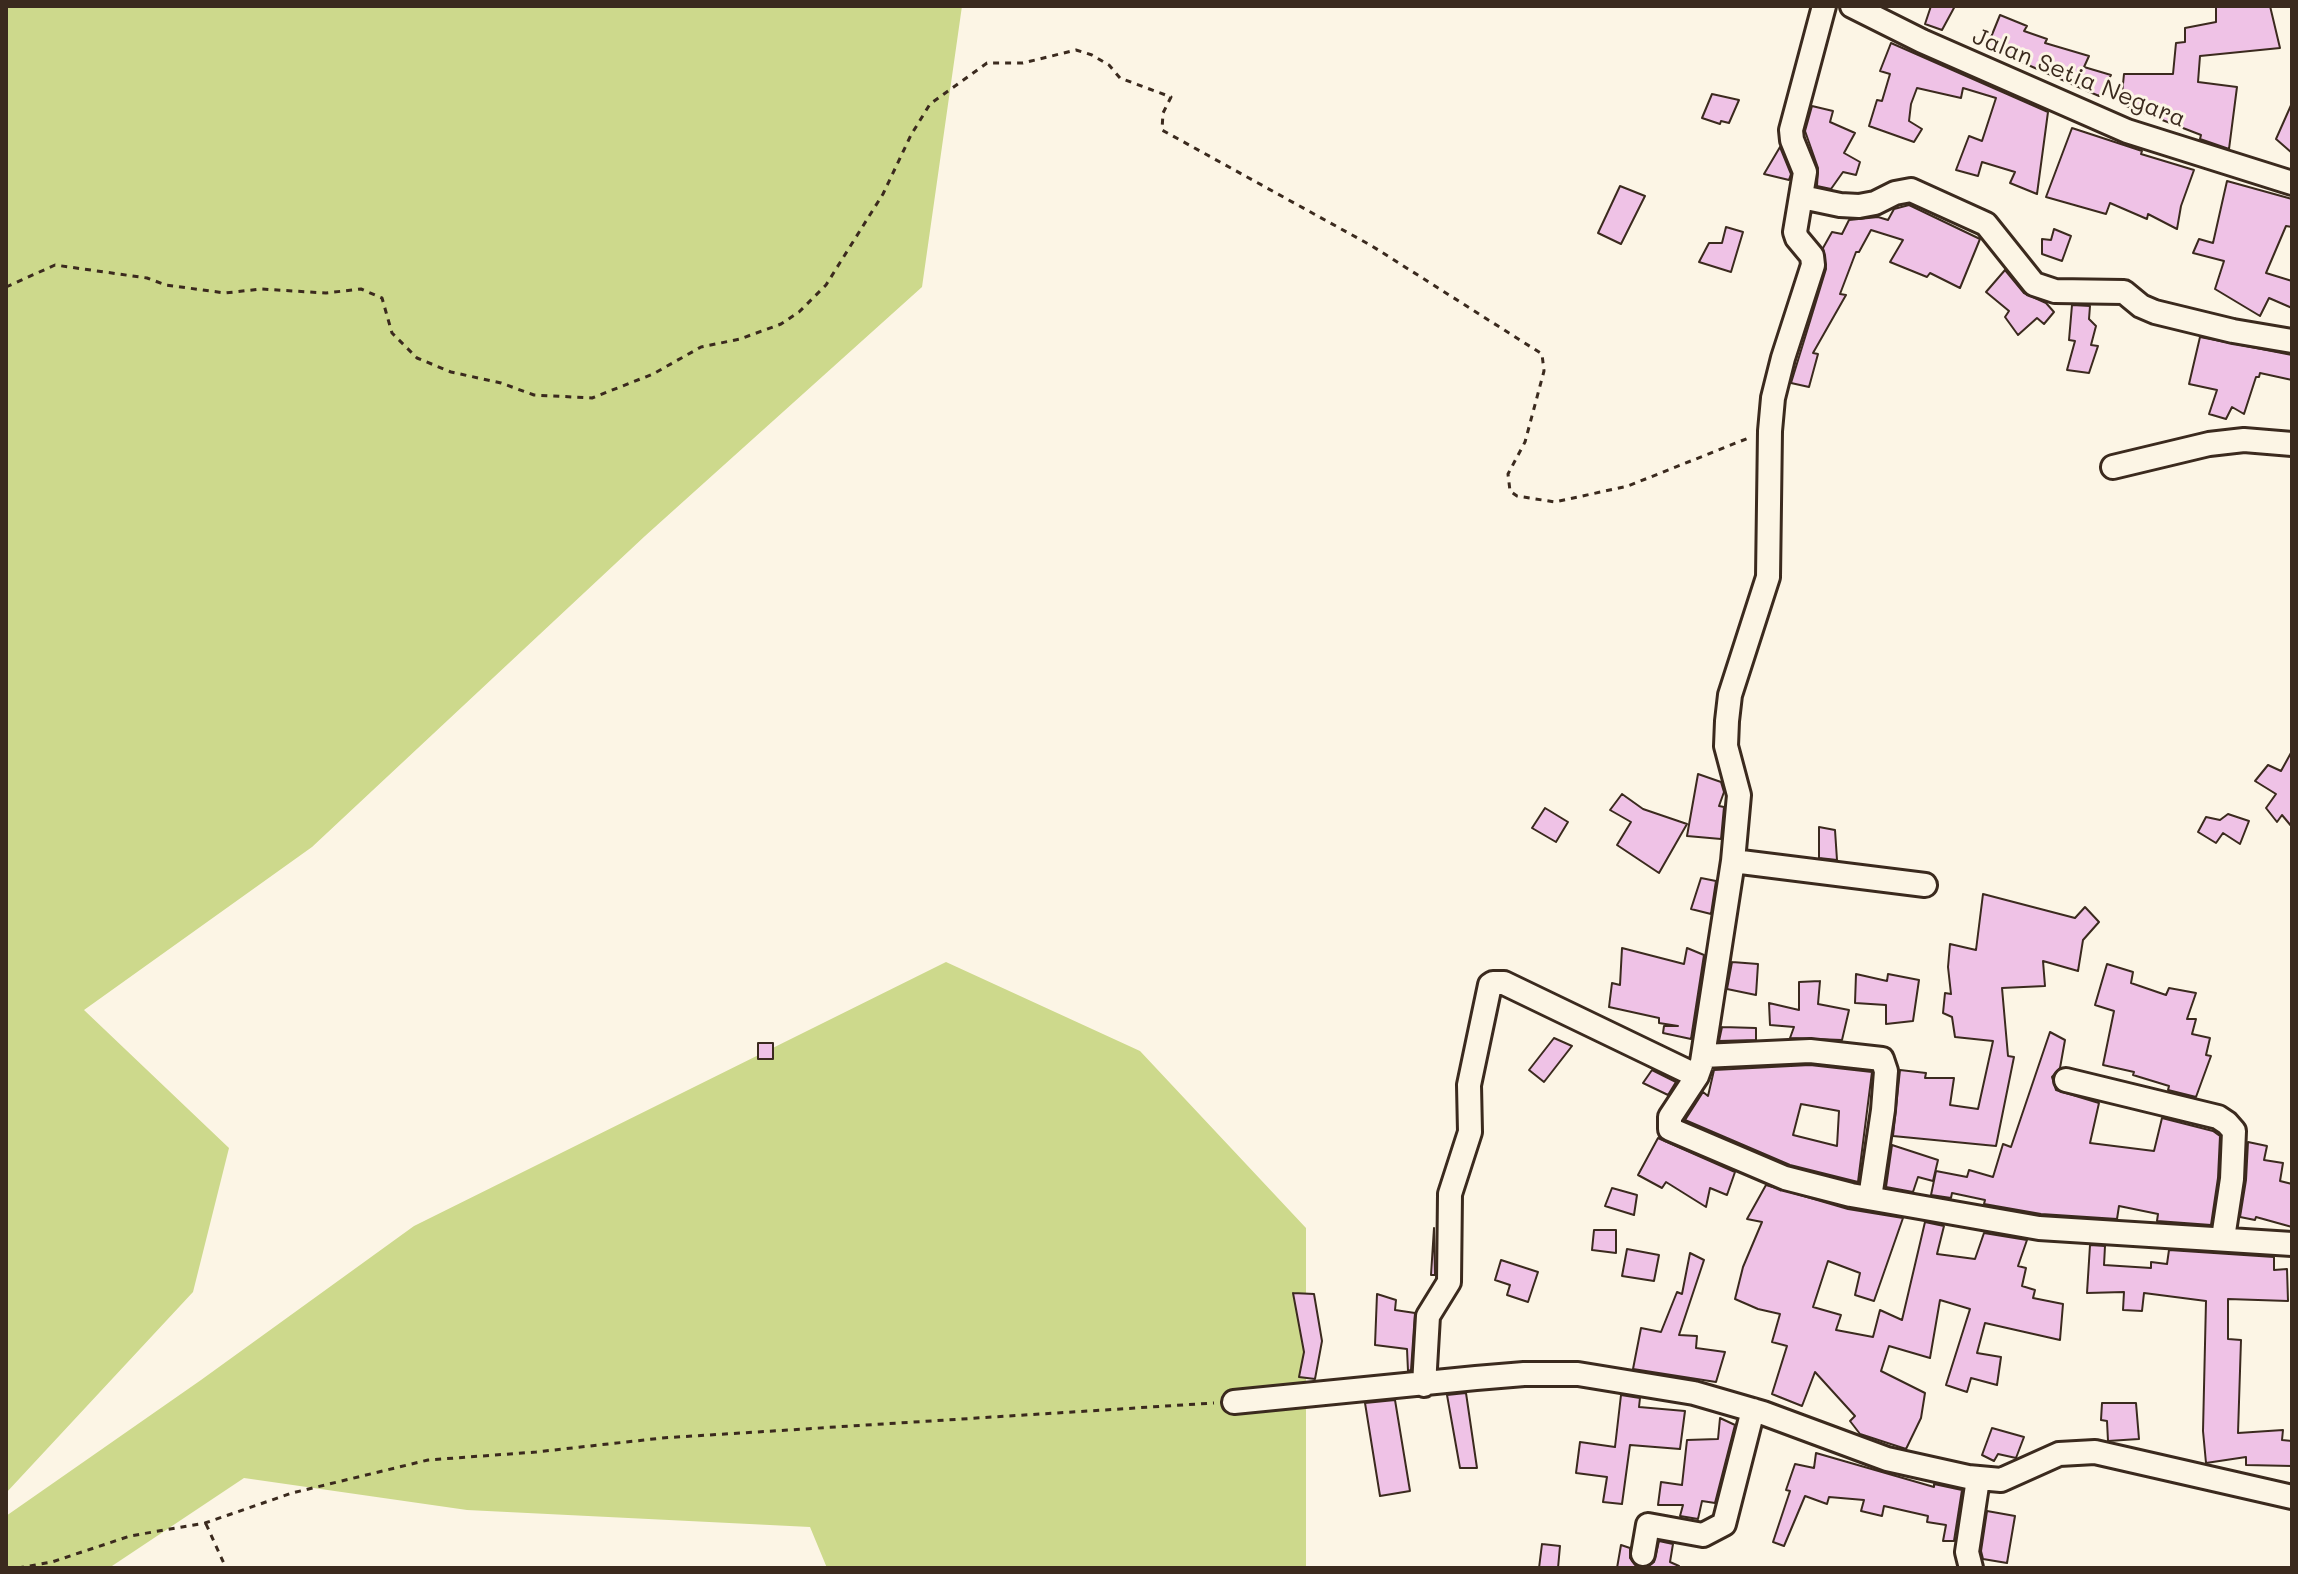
<!DOCTYPE html>
<html>
<head>
<meta charset="utf-8">
<style>
	body { margin:0 }
	#map { position:relative; width:2298px; height:1574px; overflow:hidden; background:#fcf5e5; font-family:Mali,sans-serif }
	canvas { display:block }
	.frame { position:absolute; inset:0; border:8px solid #3b2a1e; pointer-events:none }
</style>
</head>
<body>
<div id="map">
<canvas width="2298" height="1574"></canvas>
<div class="frame"></div>
</div>
<script>
const c = document.querySelector('canvas').getContext('2d');
c.lineJoin = 'round';
function fill(path, color) { c.fillStyle = color; c.fill(path, 'evenodd'); }
const poly = rows => new Path2D(rows.map(r => 'M' + r).join(''));
function stroke(path, color, width, dash) { c.strokeStyle = color; c.lineWidth = width; c.lineCap = dash ? 'butt' : 'round'; c.setLineDash(dash || []); c.stroke(path); }
function label(font, color, halo, rows, align = 'center') {
  c.font = font + ' Mali,sans-serif'; c.lineWidth = 6; c.setLineDash([]); c.textBaseline = 'middle'; c.strokeStyle = halo; c.fillStyle = color; for (const [text, x, y, turn = 0] of rows) {
    c.save(); c.translate(x, y); c.rotate((+turn || 0) * Math.PI / 180); c.textAlign = isNaN(turn) ? turn : align; if (halo) c.strokeText(text, 0, 0); c.fillText(text, 0, 0); c.restore();
  }
}
fill(poly([
	[6,6,962,6,922,287,645,536,312,847,84,1010,229,1148,193,1292,6,1493],
	[946,962,1140,1051,1306,1228,1306,1568,827,1568,810,1527,467,1510,244,1478,109,1568,6,1568,6,1516,201,1380,414,1226]
]), '#cdd98c');
const building = poly([
	[1931,6,1955,6,1942,30,1925,24,1931,6],
	[2216,6,2270,6,2280,48,2200,56,2198,82,2237,87,2229,149,2200,139,2201,135,2121,104,2124,74,2173,74,2176,43,2185,42,2185,28,2216,22,2216,6],
	[2000,15,2027,26,2024,31,2047,39,2045,43,2089,56,2084,67,2111,75,2099,96,1987,47,2000,15],
	[1891,43,2048,112,2037,194,2010,183,2015,172,1982,162,1978,176,1956,170,1969,136,1982,141,1996,98,1963,88,1961,98,1917,88,1911,104,1909,121,1922,129,1914,142,1869,126,1877,100,1882,101,1890,74,1880,71,1891,43],
	[1712,94,1739,100,1729,123,1721,121,1720,124,1702,118,1712,94],
	[2292,103,2292,153,2276,139,2292,103],
	[1812,106,1833,111,1830,122,1855,133,1844,153,1860,162,1856,175,1843,172,1831,189,1817,186,1818,168,1805,131,1812,106],
	[2072,128,2133,148,2142,151,2141,154,2194,170,2181,206,2177,229,2148,214,2147,219,2110,203,2106,214,2046,197,2072,128],
	[1780,147,1791,174,1789,180,1764,174,1780,147],
	[2227,181,2292,199,2292,227,2286,226,2266,273,2292,281,2292,308,2269,298,2260,316,2215,289,2224,261,2193,253,2199,239,2213,243,2227,181],
	[1620,186,1645,196,1621,244,1598,233,1620,186],
	[1909,205,1980,239,1960,288,1930,273,1927,277,1890,262,1903,240,1871,230,1859,252,1856,252,1840,294,1846,295,1813,353,1818,354,1809,387,1791,383,1826,269,1823,248,1832,232,1842,234,1849,220,1878,217,1888,220,1894,209,1909,205],
	[1726,227,1743,232,1731,272,1699,262,1709,243,1722,243,1726,227],
	[2054,229,2071,236,2062,261,2042,254,2042,239,2051,240,2054,229],
	[2005,270,2024,293,2046,303,2054,312,2044,324,2037,318,2018,335,2005,317,2009,311,1986,292,2005,270],
	[2072,305,2090,306,2089,319,2096,326,2091,345,2098,346,2089,373,2067,370,2075,341,2069,340,2072,305],
	[2200,337,2292,355,2292,380,2260,373,2259,377,2256,377,2244,414,2232,407,2226,419,2209,414,2217,390,2189,384,2200,337],
	[2292,751,2292,827,2282,815,2277,822,2266,808,2276,794,2255,781,2268,765,2281,771,2292,751],
	[1698,774,1721,782,1724,792,1719,806,1724,807,1721,839,1687,836,1698,774],
	[1622,794,1643,809,1687,824,1659,873,1617,845,1631,822,1610,810,1622,794],
	[1545,808,1568,822,1556,842,1532,828,1545,808],
	[2228,814,2249,821,2240,844,2223,833,2216,843,2198,832,2206,817,2220,820,2228,814],
	[1819,827,1835,830,1837,860,1819,858,1819,827],
	[1701,878,1716,881,1711,914,1691,909,1701,878],
	[1983,894,2075,918,2085,907,2099,922,2083,940,2078,971,2043,961,2045,986,2002,988,2008,1056,2014,1057,1996,1146,1893,1136,1900,1070,1926,1073,1925,1078,1954,1078,1950,1105,1978,1109,1993,1041,1955,1037,1952,1017,1943,1013,1945,993,1951,994,1948,967,1950,944,1976,950,1983,894],
	[1622,948,1684,964,1687,948,1704,955,1691,1039,1663,1033,1664,1026,1678,1026,1659,1023,1659,1018,1609,1007,1612,983,1620,985,1622,948],
	[1732,962,1758,964,1756,995,1727,989,1732,962],
	[2107,964,2133,972,2131,983,2166,995,2169,988,2196,993,2187,1019,2196,1019,2192,1034,2210,1038,2206,1055,2211,1056,2196,1097,2168,1090,2169,1086,2133,1075,2134,1072,2103,1065,2114,1011,2095,1005,2107,964],
	[1856,974,1887,981,1888,974,1919,980,1913,1021,1886,1024,1886,1005,1855,1003,1856,974],
	[1820,981,1818,1004,1849,1010,1842,1040,1790,1038,1794,1027,1770,1025,1769,1003,1799,1010,1799,982,1820,981],
	[1722,1027,1756,1028,1756,1040,1719,1041,1722,1027],
	[2050,1032,2065,1040,2060,1068,2052,1077,2056,1090,2099,1103,2090,1143,2154,1151,2162,1118,2213,1131,2220,1136,2218,1178,2211,1225,2157,1221,2158,1214,2119,1206,2117,1219,2041,1214,1984,1204,1985,1200,1952,1193,1951,1198,1931,1195,1936,1171,1967,1177,1969,1170,1993,1177,2003,1144,2011,1147,2050,1032],
	[1554,1038,1572,1046,1544,1082,1529,1070,1554,1038],
	[758,1043,773,1043,773,1059,758,1059,758,1043],
	[1810,1065,1872,1072,1858,1182,1790,1165,1685,1120,1703,1092,1708,1096,1714,1070,1810,1065],
	[1801,1104,1839,1111,1837,1146,1793,1135,1801,1104],
	[1652,1070,1676,1082,1668,1095,1643,1083,1652,1070],
	[1658,1138,1735,1172,1727,1195,1710,1188,1706,1207,1666,1182,1662,1188,1638,1175,1658,1138],
	[2248,1142,2267,1146,2264,1160,2283,1163,2280,1181,2292,1184,2292,1227,2256,1217,2255,1220,2240,1217,2246,1180,2248,1142],
	[1892,1145,1938,1160,1933,1181,1918,1177,1913,1192,1886,1187,1892,1145],
	[1766,1185,1848,1209,1903,1218,1874,1301,1855,1295,1860,1273,1828,1261,1813,1307,1841,1315,1836,1330,1873,1337,1880,1310,1902,1320,1925,1222,1944,1226,1937,1254,1975,1259,1984,1233,2027,1240,2018,1266,2026,1268,2022,1286,2035,1290,2033,1298,2063,1304,2060,1340,1985,1323,1977,1353,2001,1357,1997,1385,1971,1378,1967,1392,1946,1385,1970,1309,1940,1300,1930,1358,1889,1346,1881,1371,1925,1393,1921,1418,1906,1449,1860,1434,1850,1421,1855,1416,1815,1372,1802,1406,1772,1394,1787,1346,1772,1342,1780,1314,1758,1309,1735,1299,1743,1267,1762,1222,1747,1219,1766,1185],
	[1612,1188,1637,1195,1634,1215,1605,1206,1612,1188],
	[1434,1228,1435,1275,1431,1275,1434,1228],
	[1594,1230,1616,1230,1616,1253,1592,1250,1594,1230],
	[2090,1245,2105,1246,2104,1265,2151,1268,2151,1262,2167,1264,2169,1250,2274,1257,2274,1270,2287,1269,2288,1301,2228,1299,2228,1339,2241,1340,2238,1433,2283,1430,2282,1440,2292,1441,2292,1466,2246,1465,2246,1457,2206,1463,2203,1431,2206,1301,2144,1293,2142,1311,2123,1310,2124,1292,2087,1293,2090,1245],
	[1627,1249,1659,1255,1654,1281,1622,1276,1627,1249],
	[1690,1253,1704,1260,1679,1335,1697,1336,1696,1348,1725,1352,1716,1382,1633,1369,1641,1328,1661,1332,1677,1292,1682,1294,1690,1253],
	[1501,1260,1538,1272,1528,1302,1507,1295,1510,1285,1495,1280,1501,1260],
	[1293,1293,1314,1294,1322,1341,1315,1379,1299,1377,1304,1352,1293,1293],
	[1377,1294,1396,1300,1395,1310,1415,1313,1411,1370,1408,1371,1407,1349,1375,1345,1377,1294],
	[1466,1393,1477,1468,1460,1468,1447,1395,1466,1393],
	[1621,1395,1640,1398,1639,1407,1685,1411,1680,1449,1630,1445,1622,1504,1603,1502,1607,1477,1576,1473,1580,1442,1615,1447,1621,1395],
	[1395,1400,1410,1491,1380,1496,1365,1403,1395,1400],
	[2102,1403,2136,1403,2139,1439,2108,1441,2107,1421,2101,1420,2102,1403],
	[1720,1418,1735,1425,1715,1503,1702,1501,1698,1519,1680,1516,1683,1505,1658,1505,1661,1482,1682,1485,1687,1440,1718,1439,1720,1418],
	[1992,1428,2024,1437,2016,1458,1998,1454,1994,1461,1982,1455,1992,1428],
	[1816,1453,1934,1487,1934,1484,1962,1490,1954,1541,1943,1541,1946,1525,1927,1522,1928,1516,1884,1506,1882,1516,1861,1511,1864,1500,1829,1497,1827,1504,1805,1496,1784,1546,1773,1542,1790,1491,1786,1490,1795,1464,1814,1468,1816,1453],
	[1987,1511,2015,1516,2007,1563,1983,1559,1981,1551,1987,1511],
	[1659,1541,1673,1544,1670,1562,1679,1566,1679,1568,1617,1568,1621,1545,1630,1548,1630,1558,1635,1565,1647,1567,1654,1562,1659,1541],
	[1542,1544,1560,1546,1558,1568,1539,1568,1542,1544]
]);
fill(building, '#efc2e6');
stroke(building, '#3b2a1e', 2);
const street = poly([
	[1824,6,1791,130,1792,140,1805,172,1795,232,1797,238,1812,256,1813,265,1783,358,1773,398,1770,431,1768,577,1730,695,1727,721,1726,746,1739,795,1733,861,1702,1062,1697,1076,1670,1117,1670,1129,1785,1178,1851,1195,2039,1228,2292,1244],
	[1852,6,1922,41,2127,131,2292,183],
	[1802,197,1840,205,1859,206,1875,203,1895,193,1911,190,1986,224,2034,284,2055,291,2124,292,2141,306,2155,312,2233,331,2292,341],
	[2113,467,2209,444,2244,440,2292,444],
	[1733,861,1925,885],
	[1703,1056,1810,1051,1882,1059,1886,1071,1883,1110,1870,1198],
	[2066,1080,2218,1117,2227,1123,2234,1131,2232,1179,2223,1238],
	[1424,1385,1428,1316,1449,1282,1450,1194,1470,1132,1469,1085,1490,985,1493,983,1504,983,1697,1076],
	[1234,1402,1476,1378,1524,1374,1578,1374,1694,1393,1763,1413,1887,1459,1968,1477,2001,1480,2059,1454,2095,1452,2292,1497],
	[1643,1554,1648,1525,1703,1535,1724,1524,1753,1410],
	[1971,1568,1967,1552,1978,1479]
]);
stroke(street, '#3b2a1e', 28);
stroke(poly([
	[6,287,55,265,147,278,166,285,225,293,261,289,326,293,361,289,382,298,392,333,417,358,451,372,501,383,534,395,592,398,653,374,701,347,740,339,781,324,799,312,826,285,883,194,911,135,930,104,987,63,1023,63,1076,50,1092,55,1109,65,1120,78,1171,97,1163,113,1162,130,1372,246,1542,354,1544,371,1525,442,1508,474,1510,491,1517,496,1555,502,1628,486,1751,437],
	[206,1524,226,1568],
	[18,1568,52,1562,130,1536,205,1523,292,1493,428,1460,536,1452,662,1438,1214,1403]
]), '#3b2a1e', 3, [6, 6]);
stroke(street, '#fcf5e5', 22);
label('24px', '#3b2a1e', '#fcf5e5', [
	["Jalan Setia Negara",2079,78,22]
]);
</script>
</body>
</html>
